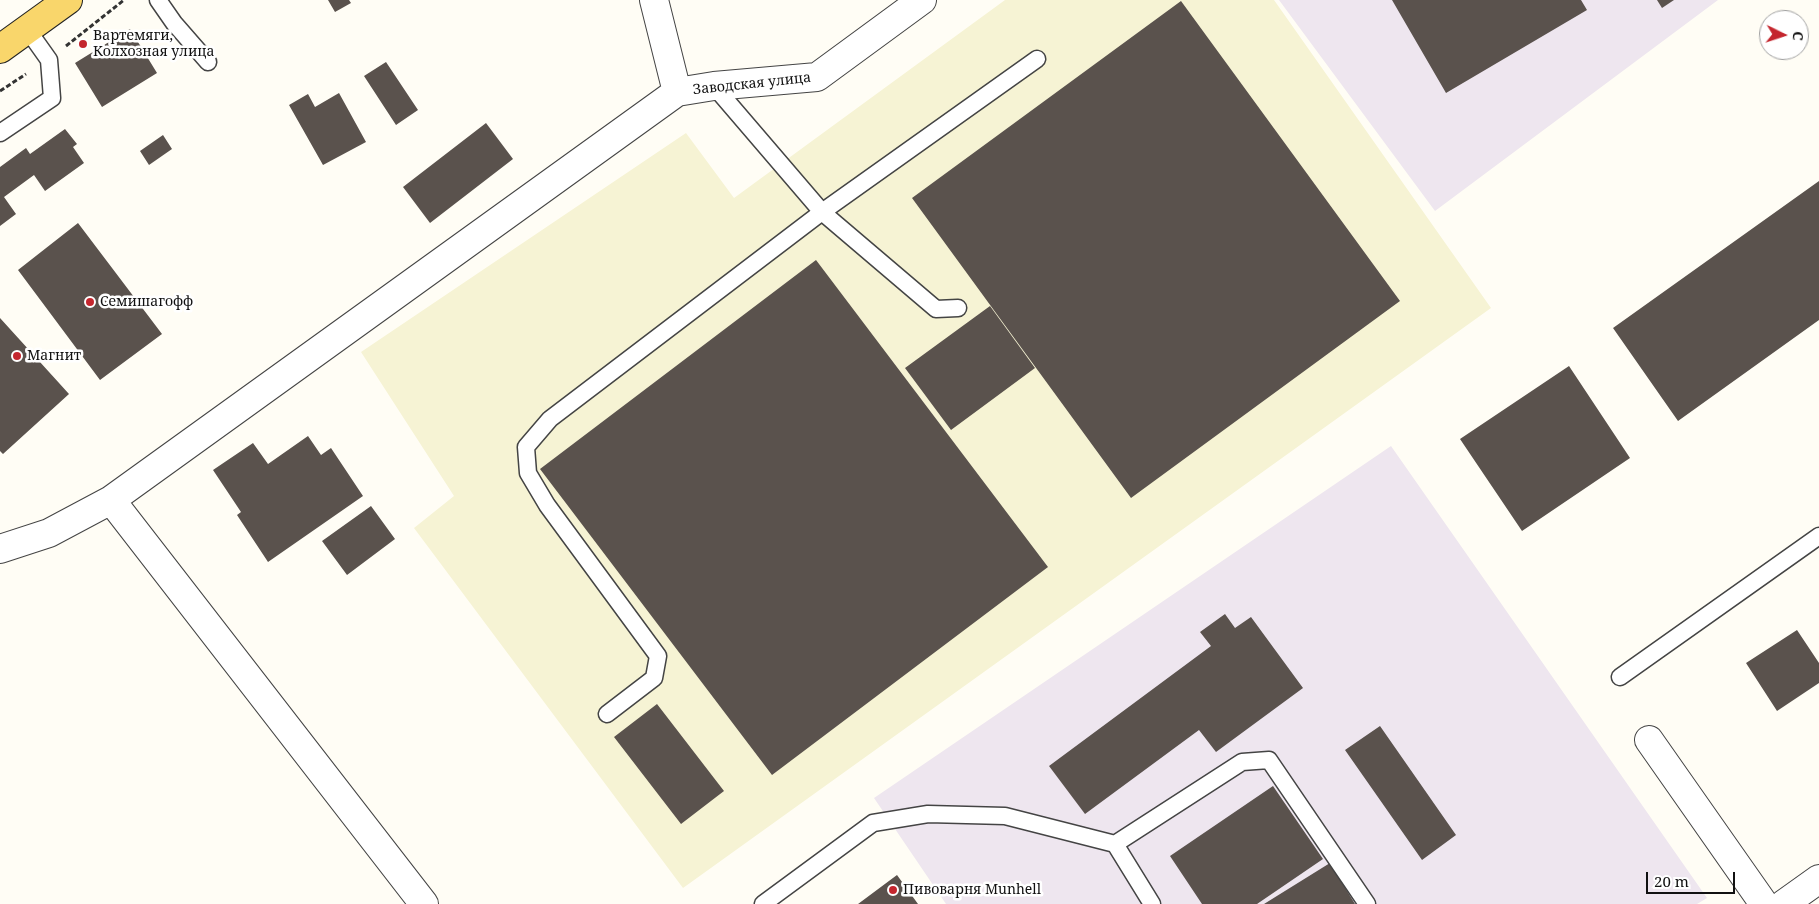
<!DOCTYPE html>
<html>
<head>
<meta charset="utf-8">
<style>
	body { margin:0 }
	#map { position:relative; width:1819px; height:904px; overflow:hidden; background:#fffdf5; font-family:"Noto Serif",serif }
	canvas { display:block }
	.north { position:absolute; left:1759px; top:10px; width:50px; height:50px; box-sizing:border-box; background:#fff; border:1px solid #a0a0a0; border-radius:50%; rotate:94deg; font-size:14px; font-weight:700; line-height:20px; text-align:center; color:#111 }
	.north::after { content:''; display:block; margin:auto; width:18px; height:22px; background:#c4262e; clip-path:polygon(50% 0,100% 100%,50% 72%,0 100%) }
	.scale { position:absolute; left:1646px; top:872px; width:89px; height:22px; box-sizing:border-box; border:2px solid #111; border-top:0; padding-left:6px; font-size:15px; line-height:18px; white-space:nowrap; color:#111; -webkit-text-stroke:4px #fff; paint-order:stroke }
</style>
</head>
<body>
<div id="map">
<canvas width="1819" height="904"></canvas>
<div class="north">С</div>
<div class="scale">20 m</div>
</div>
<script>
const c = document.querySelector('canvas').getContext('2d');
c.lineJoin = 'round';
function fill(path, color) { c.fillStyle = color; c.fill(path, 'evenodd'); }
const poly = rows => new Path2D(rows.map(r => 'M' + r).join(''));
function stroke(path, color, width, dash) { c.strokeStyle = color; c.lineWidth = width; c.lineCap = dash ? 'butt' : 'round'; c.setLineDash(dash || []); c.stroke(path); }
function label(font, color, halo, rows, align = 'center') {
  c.font = font + ' "Noto Serif",serif'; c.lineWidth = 5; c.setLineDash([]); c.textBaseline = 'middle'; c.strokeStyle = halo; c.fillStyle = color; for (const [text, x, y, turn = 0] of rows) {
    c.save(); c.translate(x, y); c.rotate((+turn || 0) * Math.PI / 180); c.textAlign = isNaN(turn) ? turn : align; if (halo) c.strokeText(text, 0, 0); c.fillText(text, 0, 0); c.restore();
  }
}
fill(poly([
	[1279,0,1718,0,1435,211],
	[1391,446,1707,898,1697,904,946,904,874,798]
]), '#eee6ef');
fill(poly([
	[1005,0,1274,0,1491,308,683,888,414,528,454,496,361,352,686,133,734,198]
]), '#f6f3d4');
fill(poly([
	[328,0,349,0,351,3,335,12],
	[1392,0,1581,0,1587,10,1446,93],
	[1657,0,1674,0,1662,8],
	[1181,1,1400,301,1131,498,912,198],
	[130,29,157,73,102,107,75,63],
	[386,62,418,110,396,125,364,76],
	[339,93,366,142,323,165,289,105,308,94,315,107],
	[486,123,513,159,430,223,403,187],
	[65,129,77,144,73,147,84,163,45,191,34,175,4,197,16,214,0,226,0,167,26,148,30,154],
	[163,135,172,149,149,165,140,151],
	[1819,181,1819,320,1678,421,1613,328],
	[78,223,162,334,100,380,18,270],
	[816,260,1048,567,772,775,540,469],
	[990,306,1035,368,951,430,905,368],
	[0,318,69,394,3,454,0,451],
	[1569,366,1630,458,1522,531,1460,439],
	[308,436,321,455,331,448,363,496,268,562,237,515,241,512,213,470,253,443,268,464],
	[371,506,395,539,347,575,322,541],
	[1225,614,1235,628,1251,617,1303,688,1216,752,1199,730,1085,814,1049,766,1211,646,1200,632],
	[1797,630,1819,663,1819,683,1777,711,1746,663],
	[657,704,724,791,681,824,614,737],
	[1380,726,1456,835,1422,860,1345,750],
	[1273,786,1323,859,1257,904,1202,904,1170,856],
	[1330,863,1355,904,1264,904],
	[897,875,918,904,858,904]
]), '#5a524d');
const lane = poly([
	[158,0,174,23,208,62],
	[714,86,822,212,936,309,958,308],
	[0,133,52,98,49,60,27,29],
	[1620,677,1819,536],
	[607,714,654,678,658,656,547,505,528,473,526,447,550,419,822,212,1037,59],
	[1115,844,1242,762,1269,760,1367,904],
	[763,904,873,823,928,814,1005,816,1115,844,1152,904]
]);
const street = poly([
	[677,92,714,86,817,77,922,0],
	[111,500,424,904],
	[0,549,49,533,111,500,677,92,654,0],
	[1649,740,1764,904],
	[1784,904,1819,879]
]);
const primary = poly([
	[0,49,68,0]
]);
stroke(lane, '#444', 19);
stroke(street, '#444', 30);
stroke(primary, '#222', 30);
stroke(poly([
	[66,46,124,0],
	[0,91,26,74]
]), '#333', 3, [5, 2.5]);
stroke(lane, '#fff', 16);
stroke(street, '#fff', 28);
stroke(primary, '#f9d66b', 28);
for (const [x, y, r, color] of [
	[83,44,5,"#c4262e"],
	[90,302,5,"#c4262e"],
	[17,356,5,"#c4262e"],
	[893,890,5,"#c4262e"]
]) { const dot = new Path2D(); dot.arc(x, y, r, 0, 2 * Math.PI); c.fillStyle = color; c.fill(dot); stroke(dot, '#fff', 2); }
label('14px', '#111', '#fff', [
	["Вартемяги,",93,36],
	["Колхозная улица",93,52],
	["Семишагофф",100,302],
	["Магнит",27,356],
	["Пивоварня Munhell",903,890]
], 'left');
label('14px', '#111', '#fff', [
	["Заводская улица",752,84,-6]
]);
</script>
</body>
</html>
